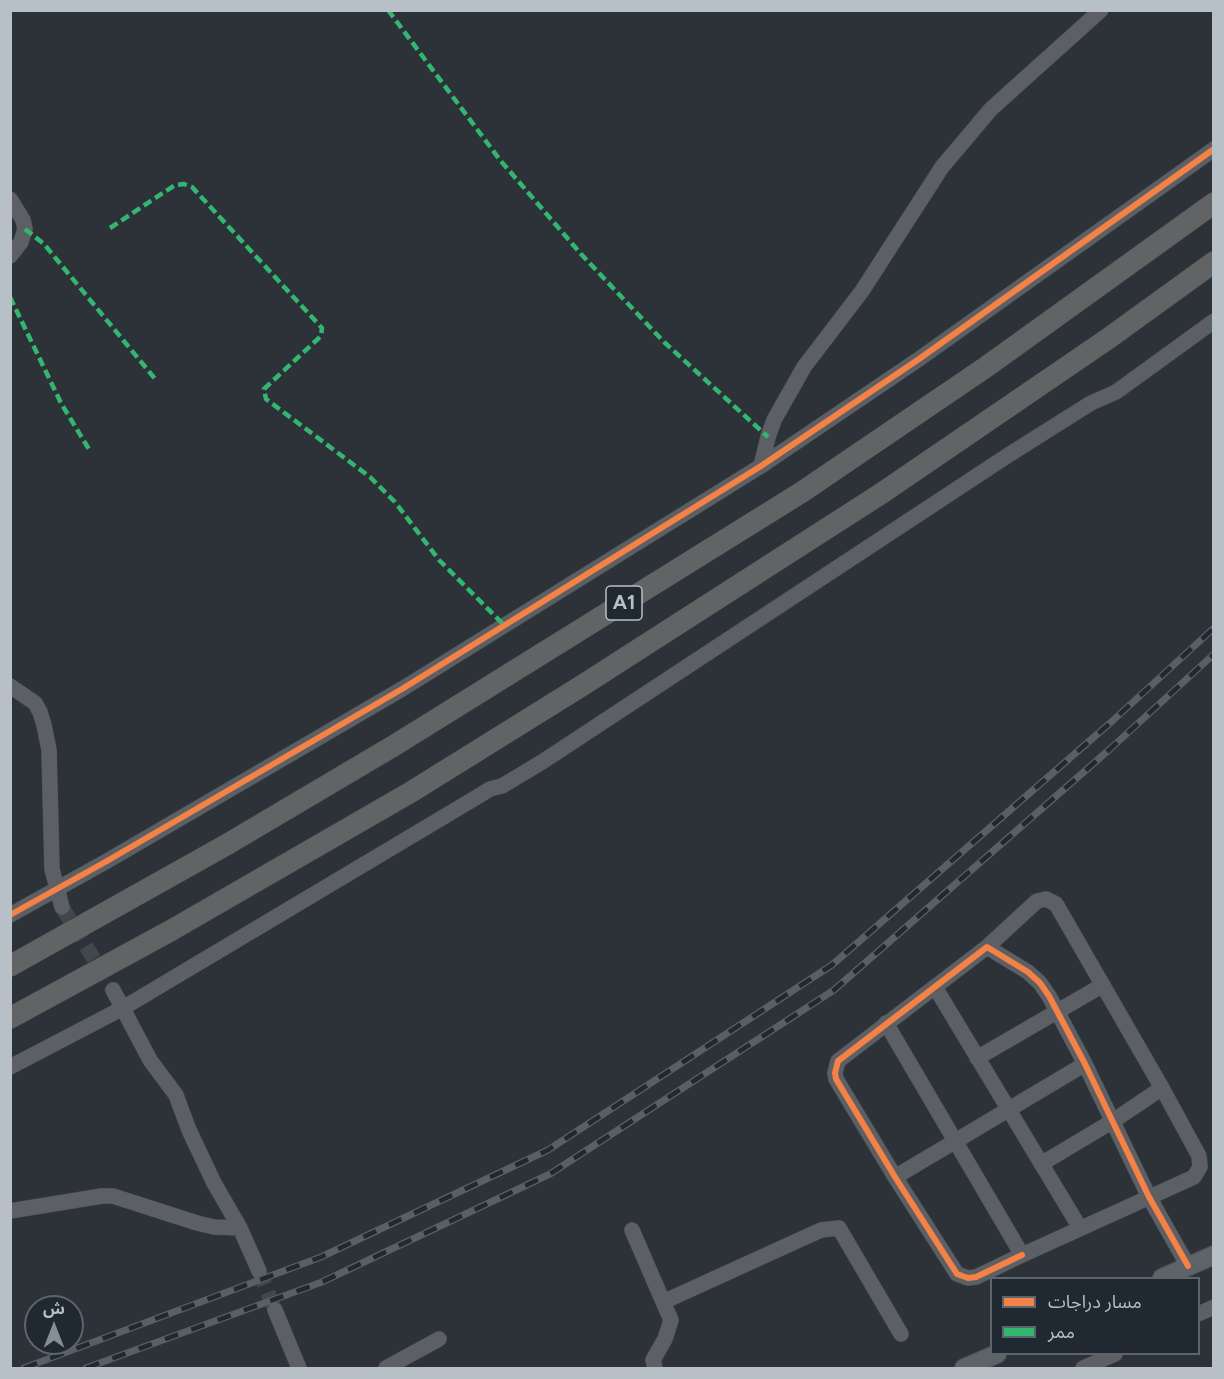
<!DOCTYPE html>
<html>
<head>
<meta charset="utf-8">
<style>
	body { margin:0 }
	#map { position:relative; width:1224px; height:1379px; overflow:hidden; background:#2c3237; font-family:Figtree,"Noto Sans Arabic",sans-serif }
	canvas { display:block }
	.frame { position:absolute; inset:0; border:12px solid #b7bfc7; pointer-events:none }
	.legend { position:absolute; left:990px; top:1277px; width:210px; height:78px; box-sizing:border-box; background:#202931; border:2px solid #5c656d; margin:0; padding:8px 10px; list-style:none; font-size:18px; color:#b7bfc7 }
	.legend li { display:flex; align-items:center; gap:12px; height:30px }
	.legend b { width:30px; border:2px solid #5c656d }
	.north { position:absolute; left:24px; top:1295px; width:60px; height:60px; box-sizing:border-box; background:#202931; border:2px solid #5c656d; border-radius:50%; rotate:0deg; font-size:16px; font-weight:700; line-height:24px; text-align:center; color:#b7bfc7 }
	.north::after { content:''; display:block; margin:auto; width:21px; height:27px; background:#868e95; clip-path:polygon(50% 0,100% 100%,50% 72%,0 100%) }
</style>
</head>
<body>
<div id="map">
<canvas width="1224" height="1379"></canvas>
<div class="frame"></div>
<ul class="legend">
<li><b style="height:8px;background:#f48246"></b>مسار دراجات</li>
<li><b style="height:8px;background:#33b770"></b>ممر</li>
</ul>
<div class="north">ش</div>
</div>
<script>
const c = document.querySelector('canvas').getContext('2d');
c.lineJoin = 'round';
const poly = rows => new Path2D(rows.map(r => 'M' + r).join(''));
function stroke(path, color, width, dash) { c.strokeStyle = color; c.lineWidth = width; c.lineCap = dash ? 'butt' : 'round'; c.setLineDash(dash || []); c.stroke(path); }
function label(font, color, halo, rows, align = 'center') {
  c.font = font + ' Figtree,sans-serif'; c.lineWidth = 4.5; c.setLineDash([]); c.textBaseline = 'middle'; c.strokeStyle = halo; c.fillStyle = color; for (const [text, x, y, turn = 0] of rows) {
    c.save(); c.translate(x, y); c.rotate((+turn || 0) * Math.PI / 180); c.textAlign = isNaN(turn) ? turn : align; if (halo) c.strokeText(text, 0, 0); c.fillText(text, 0, 0); c.restore();
  }
}
stroke(poly([
	[62,907,113,990],
	[259,1271,275,1310]
]), '#41474d', 15, [15, 8]);
const minor = poly([
	[10,199,23,220,25,229,21,242,10,256],
	[761,466,768,437,774,420,804,367,862,291,942,167,991,109,1101,10],
	[10,686,35,703,40,712,44,725,49,750,52,869,62,907],
	[10,915,107,861,402,689,761,466,919,359,1214,149],
	[935,987,1080,1228],
	[113,990,150,1060,176,1095,189,1130,214,1183,240,1228,259,1271],
	[886,1023,1022,1255,1194,1177,1200,1167,1199,1156,1162,1088,1056,904,1046,899,1037,901,987,947],
	[977,1058,1103,985],
	[10,1067,123,1008,477,797,490,789,502,786,542,762,1010,454,1091,403,1116,392,1214,321],
	[1041,1164,1113,1121,1162,1088],
	[895,1177,1085,1064],
	[10,1211,102,1196,113,1196,197,1223,214,1227,240,1228],
	[632,1230,671,1320,665,1339,653,1360,655,1368],
	[1022,1255,976,1277,968,1278,957,1274,895,1177,836,1079,835,1073,838,1061,987,947,1028,972,1040,983,1049,996,1085,1064,1149,1197,1188,1266],
	[663,1302,821,1230,839,1228,901,1334],
	[275,1310,299,1368],
	[1198,1314,1214,1307],
	[386,1368,439,1339],
	[1083,1368,1115,1354]
]);
const major = poly([
	[1162,1278,1214,1255],
	[964,1368,997,1354]
]);
const highway = poly([
	[10,966,226,845,395,745,802,492,986,367,1214,203],
	[10,1018,170,931,411,792,583,685,882,493,1109,338,1214,262]
]);
stroke(minor, '#4a4e52', 16);
stroke(major, '#4a4f54', 20);
stroke(highway, '#494e53', 22);
stroke(minor, '#5c6065', 15);
stroke(major, '#5e6367', 18);
stroke(highway, '#616365', 21);
const rail = poly([
	[24,1368,321,1257,548,1150,832,965,1109,724,1214,628],
	[86,1368,322,1282,550,1174,834,990,1110,749,1214,654]
]);
stroke(rail, '#5a5f63', 7);
stroke(rail, '#202931', 4.5, [14]);
stroke(poly([
	[388,10,500,160,581,254,664,342,768,437],
	[110,228,175,185,184,184,192,187,322,328,321,336,264,389,266,399,370,477,395,502,439,560,505,626],
	[25,229,44,244,156,380],
	[10,297,61,403,90,451]
]), '#33b770', 4.5, [9, 4.5]);
stroke(poly([
	[10,915,107,861,402,689,761,466,919,359,1214,149],
	[1022,1255,976,1277,968,1278,957,1274,895,1177,836,1079,835,1073,838,1061,987,947,1028,972,1040,983,1049,996,1085,1064,1149,1197,1188,1266]
]), '#f48246', 6);
for (const [x, y, w] of [
	[624,603,36]
]) { const box = new Path2D(); box.roundRect(x - w / 2, y - 17, w, 34, 4.5); c.fillStyle = '#202931'; c.fill(box); stroke(box, '#b7bfc7', 1.5); }
label('bold 20px', '#b7bfc7', null, [
	["A1",624,603]
]);
</script>
</body>
</html>
